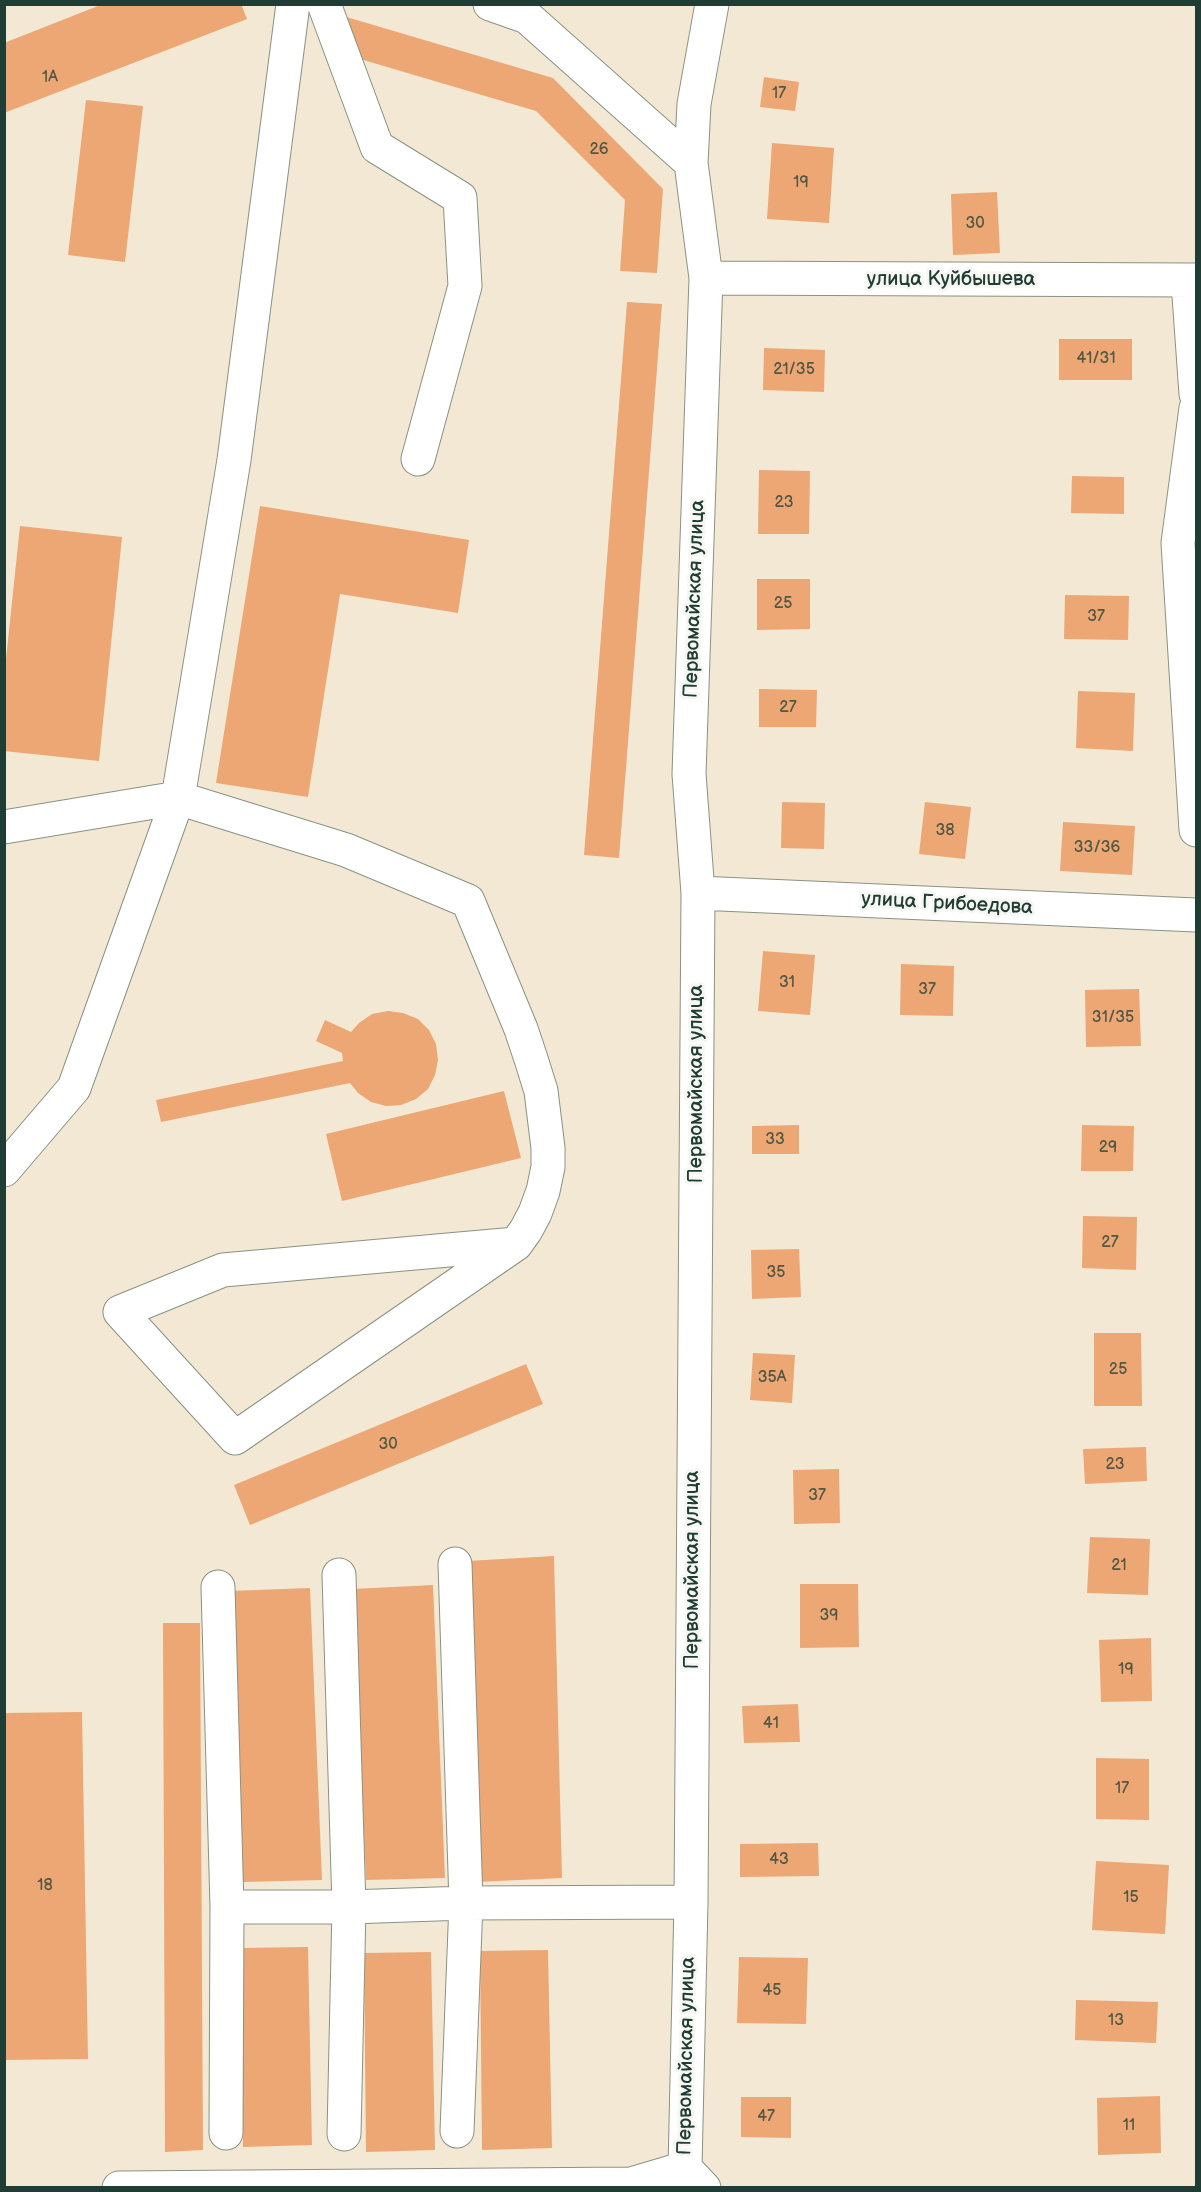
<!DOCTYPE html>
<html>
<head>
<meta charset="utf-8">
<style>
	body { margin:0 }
	#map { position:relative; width:1201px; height:2192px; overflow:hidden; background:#f3e8d4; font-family:"Balsamiq Sans",sans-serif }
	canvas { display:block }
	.frame { position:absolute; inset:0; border:6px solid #1f3d34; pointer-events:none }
</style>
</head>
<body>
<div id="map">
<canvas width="1201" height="2192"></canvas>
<div class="frame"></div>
</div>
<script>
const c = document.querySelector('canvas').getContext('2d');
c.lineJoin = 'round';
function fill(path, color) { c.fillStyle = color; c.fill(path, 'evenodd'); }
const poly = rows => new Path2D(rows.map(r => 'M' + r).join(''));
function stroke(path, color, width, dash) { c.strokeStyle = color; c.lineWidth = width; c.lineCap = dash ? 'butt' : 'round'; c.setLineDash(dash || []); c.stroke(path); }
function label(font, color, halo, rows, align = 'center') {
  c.font = font + ' "Balsamiq Sans",sans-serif'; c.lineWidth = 6; c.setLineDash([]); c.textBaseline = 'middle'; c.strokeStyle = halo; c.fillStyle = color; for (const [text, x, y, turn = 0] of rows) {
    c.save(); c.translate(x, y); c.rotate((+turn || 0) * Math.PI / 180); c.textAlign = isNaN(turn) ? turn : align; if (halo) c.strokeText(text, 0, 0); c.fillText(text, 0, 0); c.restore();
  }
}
fill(poly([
	[103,4,241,4,247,19,4,113,4,43],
	[343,16,553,78,663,189,657,273,620,271,625,200,536,111,333,51],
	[764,77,799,82,795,111,760,107],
	[86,100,143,106,125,262,68,255],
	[772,143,834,148,829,223,767,219],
	[997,192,1000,253,953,255,951,194],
	[627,302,662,304,619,858,584,855],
	[1059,339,1132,339,1132,380,1059,380],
	[764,348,825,350,824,392,763,390],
	[759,470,810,471,809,534,758,534],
	[1072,476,1124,477,1124,514,1071,513],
	[260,506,469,540,458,613,340,594,308,797,216,783],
	[20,526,122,537,99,761,4,751,4,678],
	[757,579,810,579,810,629,757,630],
	[1065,595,1129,596,1128,640,1064,639],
	[759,689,817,690,816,727,759,727],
	[1078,691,1135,693,1133,751,1076,748],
	[782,802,825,803,824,849,781,848],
	[925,802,971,807,965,859,919,854],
	[1063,822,1135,826,1132,875,1060,871],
	[763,951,815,955,810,1015,758,1011],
	[901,964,954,966,953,1016,900,1015],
	[1139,989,1141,1046,1086,1047,1085,990],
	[388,1011,403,1013,418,1019,429,1030,436,1044,438,1060,435,1075,428,1089,416,1099,401,1105,386,1106,371,1102,358,1093,350,1083,161,1122,156,1100,343,1061,342,1053,316,1041,325,1020,351,1032,359,1023,372,1014],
	[504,1091,521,1158,342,1201,326,1134],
	[799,1125,799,1154,752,1154,752,1126],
	[1082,1125,1134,1126,1133,1171,1081,1171],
	[1083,1216,1137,1217,1136,1270,1082,1268],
	[799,1249,801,1297,752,1299,751,1250],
	[1094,1333,1141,1333,1142,1406,1094,1406],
	[753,1353,795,1355,792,1403,750,1400],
	[526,1364,543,1404,250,1525,234,1485],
	[1146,1447,1147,1481,1085,1484,1083,1449],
	[839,1469,840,1523,794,1524,793,1470],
	[1090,1537,1150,1539,1148,1595,1087,1593],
	[554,1556,562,1878,476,1882,468,1561],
	[800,1584,858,1584,859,1647,800,1648],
	[433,1585,445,1878,366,1880,353,1589],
	[310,1588,322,1880,243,1882,230,1591],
	[163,1623,200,1623,203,2150,165,2152],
	[1151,1638,1152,1701,1101,1702,1099,1640],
	[798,1704,800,1742,744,1743,742,1706],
	[82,1712,88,2059,4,2060,4,1713],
	[1096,1758,1149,1759,1149,1820,1096,1819],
	[818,1843,819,1876,740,1877,740,1844],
	[1096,1861,1169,1865,1165,1934,1092,1930],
	[308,1947,312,2145,243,2147,241,1948],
	[548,1950,552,2148,482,2150,480,1951],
	[431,1952,435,2150,366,2152,364,1953],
	[739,1957,808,1958,806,2024,737,2023],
	[1076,2000,1158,2002,1156,2043,1075,2040],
	[1160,2096,1161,2153,1098,2155,1097,2098],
	[741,2097,791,2097,791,2138,741,2137]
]), '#eca774');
const minor = poly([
	[293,4,234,460,178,798,346,850,468,901,521,1029,532,1062,541,1091,548,1148,548,1167,543,1191,535,1213,526,1230,516,1244,235,1438,120,1312,223,1270,516,1244],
	[324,4,377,147,460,198,465,286,418,459],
	[490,4,527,17,691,163],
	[706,278,1196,280],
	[1188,282,1196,394],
	[1196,408,1178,543,1196,830],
	[4,827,178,798,74,1088,4,1170],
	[698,893,1196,915],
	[455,1564,466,1903,457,2131],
	[339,1575,349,1907,344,2134],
	[218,1587,227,1907,349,1907,466,1903,691,1902],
	[226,2133,227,1907],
	[685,2168,691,1902,698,893,689,774,706,278,691,163,694,104,712,4],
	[119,2188,631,2184,685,2168,704,2188]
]);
stroke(minor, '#899284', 35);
stroke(minor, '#fff', 33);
label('16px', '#525844', null, [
	["1А",50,78],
	["17",779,94],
	["26",599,150],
	["19",801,183],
	["30",975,224],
	["41/31",1096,359],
	["21/35",794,370],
	["23",784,503],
	["25",783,604],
	["37",1096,617],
	["27",788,708],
	["38",945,831],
	["33/36",1097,848],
	["31",787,983],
	["37",927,990],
	["31/35",1113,1018],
	["33",775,1140],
	["29",1108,1148],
	["27",1110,1243],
	["35",776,1273],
	["25",1118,1370],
	["35А",772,1378],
	["30",388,1445],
	["23",1115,1465],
	["37",817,1496],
	["21",1119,1566],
	["39",829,1616],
	["19",1126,1670],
	["41",771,1724],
	["17",1122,1789],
	["43",779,1860],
	["18",45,1886],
	["15",1131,1898],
	["45",772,1991],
	["13",1116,2021],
	["47",766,2117],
	["11",1129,2126]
]);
label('20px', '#1f3d34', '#f6f6f2', [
	["улица Куйбышева",951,280],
	["Первомайская улица",695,599,-88],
	["улица Грибоедова",947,904,3],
	["Первомайская улица",697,1084,-90],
	["Первомайская улица",693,1570,-90],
	["Первомайская улица",687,2056,-89]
]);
</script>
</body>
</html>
